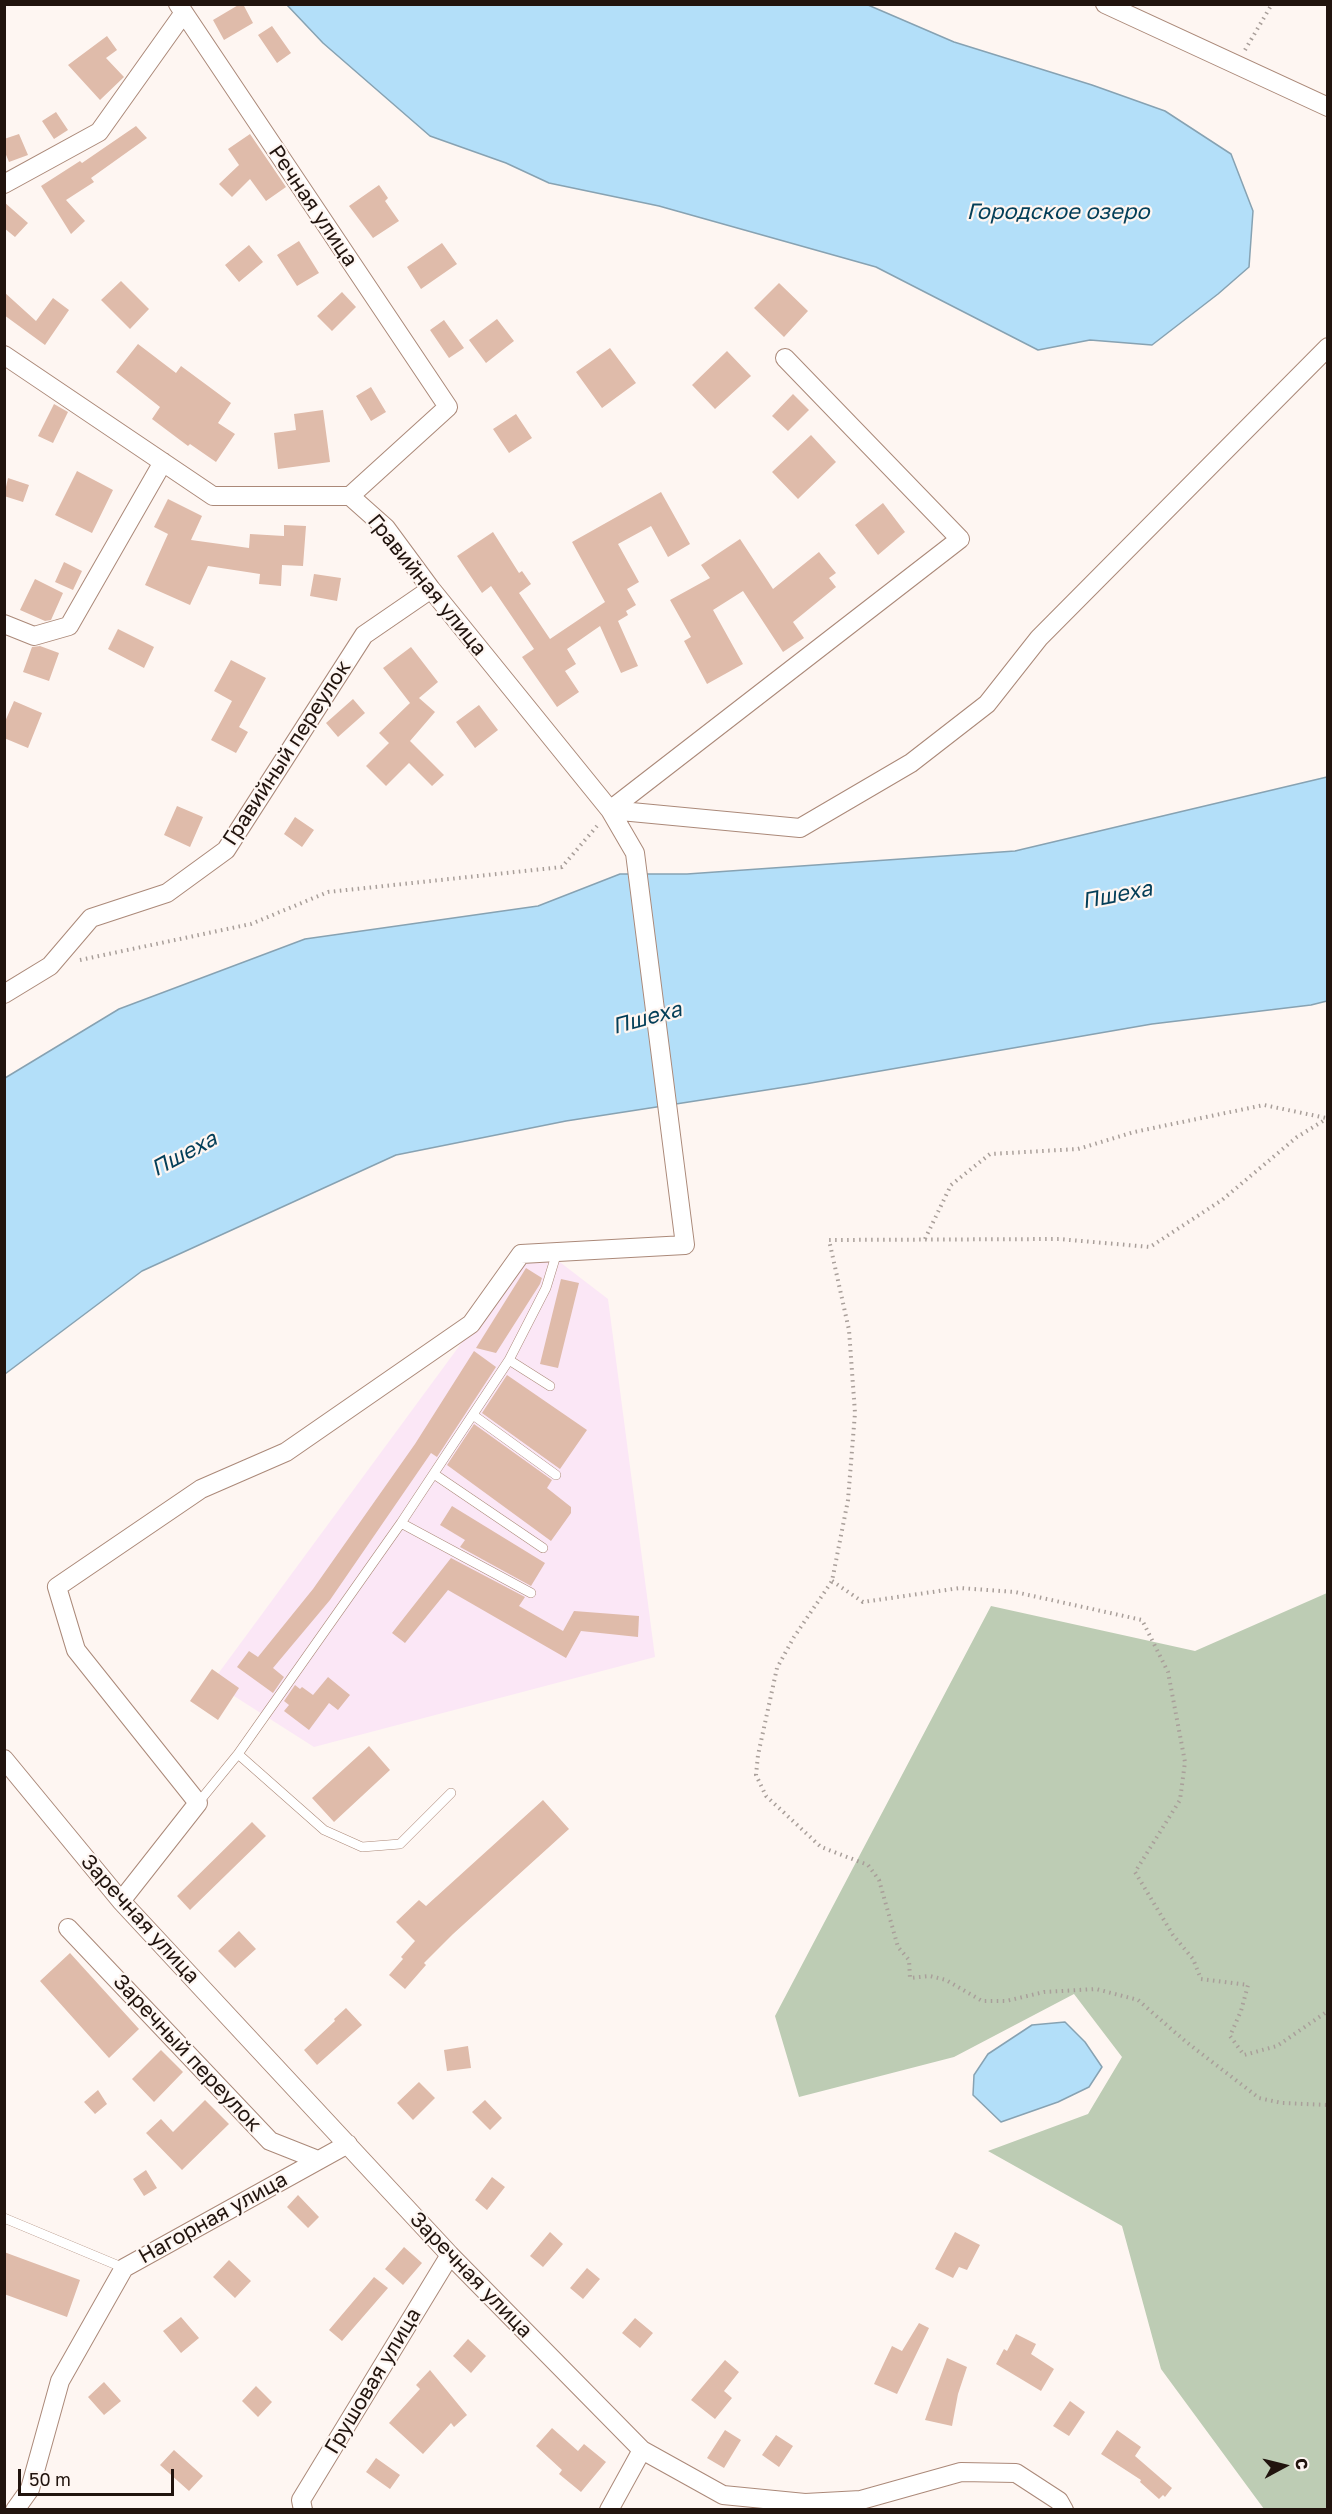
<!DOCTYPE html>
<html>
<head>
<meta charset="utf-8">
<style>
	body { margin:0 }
	#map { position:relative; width:1332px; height:2514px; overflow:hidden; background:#fef6f2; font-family:"Golos Text",sans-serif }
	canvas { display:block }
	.frame { position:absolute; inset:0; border:6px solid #21140e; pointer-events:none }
	.north { position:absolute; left:1254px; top:2436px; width:60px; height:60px; -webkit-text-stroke:4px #fef6f2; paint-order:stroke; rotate:83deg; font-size:16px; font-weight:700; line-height:24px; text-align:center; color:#21140e }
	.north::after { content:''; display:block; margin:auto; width:21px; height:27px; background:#21140e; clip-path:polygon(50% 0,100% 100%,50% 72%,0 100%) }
	.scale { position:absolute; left:18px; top:2469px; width:156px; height:27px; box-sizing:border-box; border:3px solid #21140e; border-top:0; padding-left:8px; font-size:18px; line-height:21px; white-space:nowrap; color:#21140e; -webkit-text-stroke:4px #fef6f2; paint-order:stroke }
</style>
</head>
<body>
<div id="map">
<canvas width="1332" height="2514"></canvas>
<div class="frame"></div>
<div class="north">С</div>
<div class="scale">50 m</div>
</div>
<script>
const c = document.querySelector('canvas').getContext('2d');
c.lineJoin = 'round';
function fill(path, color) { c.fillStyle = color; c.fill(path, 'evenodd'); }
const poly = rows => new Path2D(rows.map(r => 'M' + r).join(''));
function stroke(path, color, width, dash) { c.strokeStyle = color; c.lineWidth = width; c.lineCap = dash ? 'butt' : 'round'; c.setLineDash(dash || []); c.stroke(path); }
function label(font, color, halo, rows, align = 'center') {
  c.font = font + ' "Golos Text",sans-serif'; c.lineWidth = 4.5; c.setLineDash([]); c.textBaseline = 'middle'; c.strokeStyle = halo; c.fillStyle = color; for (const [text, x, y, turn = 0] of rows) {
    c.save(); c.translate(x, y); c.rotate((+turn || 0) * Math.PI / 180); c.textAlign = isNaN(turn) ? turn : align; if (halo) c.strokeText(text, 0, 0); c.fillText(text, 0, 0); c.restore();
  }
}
fill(poly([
	[535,1243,608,1299,655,1657,314,1747,212,1682]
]), '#fbe7f6');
fill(poly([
	[1327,1593,1327,2509,1264,2509,1161,2369,1122,2226,988,2151,1088,2114,1122,2057,1074,1994,954,2057,799,2097,775,2016,991,1606,1195,1651]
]), '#bdccb4');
const water = poly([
	[287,5,868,5,954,42,1092,85,1165,111,1231,154,1253,211,1249,267,1218,294,1152,345,1090,340,1038,350,876,267,659,206,549,183,506,163,430,136,323,43,287,5],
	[1327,777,1327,1001,1311,1005,1152,1024,805,1084,566,1121,396,1155,142,1271,5,1374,5,1078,119,1009,305,939,538,906,620,874,687,874,1015,851,1327,777],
	[1065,2022,1085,2042,1102,2067,1089,2087,1058,2102,1001,2122,973,2095,974,2075,988,2054,1032,2025,1065,2022]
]);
fill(water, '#b3dff9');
stroke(water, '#87a2b2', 1.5);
fill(poly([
	[240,4,243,4,253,23,224,40,213,20],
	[272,26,291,53,277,63,258,35],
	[107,36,117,50,106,58,124,77,100,100,68,65],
	[56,112,68,130,54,139,42,121],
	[136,126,147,138,91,178,94,182,66,200,85,221,71,234,41,186,80,161,82,163],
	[19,134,28,155,9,162,4,150,4,139],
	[250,134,286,187,266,201,250,179,232,197,219,184,239,165,228,149],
	[379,185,388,198,385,201,399,221,373,238,349,206],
	[4,202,28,223,15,237,4,228],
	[299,241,319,273,297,286,277,255],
	[442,243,457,264,421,289,407,267],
	[249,245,263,262,239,282,225,265],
	[121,281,149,309,130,329,101,300],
	[779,283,808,311,784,337,754,308],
	[4,292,36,321,53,298,69,310,45,345,4,315],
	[342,292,356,307,332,331,317,316],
	[497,319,514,341,486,363,469,340],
	[444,320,464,348,449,358,430,330],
	[138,344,176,373,181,366,231,403,218,423,235,434,216,462,190,444,188,446,152,419,160,407,116,372],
	[610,348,636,383,602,408,576,372],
	[727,351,751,376,715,409,692,385],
	[371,387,386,412,371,421,356,396],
	[793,394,809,410,788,431,772,416],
	[54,404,68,412,53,443,38,436],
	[323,410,330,462,278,469,274,433,296,430,294,414],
	[516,414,532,438,509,453,493,429],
	[811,435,836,462,798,499,772,472],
	[77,471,113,490,92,533,55,515],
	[8,478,29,485,23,502,4,496],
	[661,492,690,544,668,557,651,526,618,544,639,582,627,589,636,605,626,611,628,615,618,621,638,666,621,673,600,626,567,649,576,664,565,671,579,692,557,707,522,657,534,649,491,586,482,593,457,556,493,532,519,573,522,571,531,584,519,593,550,639,605,602,572,542],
	[168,499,202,516,191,540,249,548,250,534,284,536,284,525,306,526,303,566,282,565,281,586,259,584,260,574,208,566,190,605,145,585,168,534,154,527],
	[883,503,905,532,878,555,855,525],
	[740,539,773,589,819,552,836,573,829,578,836,587,793,622,804,638,783,652,743,591,713,610,743,664,707,684,684,641,691,637,670,600,710,578,701,565],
	[64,562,82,571,73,590,55,582],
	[314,574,341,578,337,601,310,596],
	[35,579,63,593,51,620,45,621,20,610],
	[118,629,154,647,144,668,108,649],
	[40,646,59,653,49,681,23,672,32,647],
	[411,647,438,682,419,698,435,712,410,741,444,775,432,786,409,763,386,786,366,766,389,743,379,733,410,703,383,668],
	[231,660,266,678,239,727,248,732,236,753,211,740,232,701,214,691],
	[353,699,365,713,338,737,326,723],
	[14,701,42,713,28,748,4,738,4,724],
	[479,705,498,730,475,748,456,722],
	[177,806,203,817,190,847,164,835],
	[295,817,314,830,302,847,284,834],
	[526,1268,542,1278,540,1284,496,1353,476,1348],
	[561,1279,579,1283,558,1368,540,1364],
	[474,1351,496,1367,437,1457,431,1453,330,1600,273,1668,284,1677,273,1693,237,1667,249,1651,258,1657,313,1589,415,1444],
	[507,1375,587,1430,560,1469,482,1413],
	[474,1424,552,1480,547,1488,571,1507,571,1513,551,1541,447,1465],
	[452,1506,545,1563,531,1586,460,1547,465,1540,440,1525],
	[451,1558,525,1597,519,1606,563,1631,574,1611,639,1616,638,1637,581,1631,566,1658,448,1590,405,1643,392,1633],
	[212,1669,239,1688,218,1720,190,1701],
	[328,1677,350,1695,338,1710,329,1703,309,1730,284,1711,289,1705,284,1701,295,1685,300,1689,302,1687,313,1695],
	[369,1746,390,1770,334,1822,312,1798],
	[543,1800,569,1829,453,1934,424,1963,426,1965,405,1989,389,1975,403,1959,401,1957,415,1941,396,1922,419,1900,426,1906],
	[252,1822,266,1836,190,1910,177,1896],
	[239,1931,256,1949,235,1968,218,1951],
	[70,1953,139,2029,109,2058,40,1981],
	[346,2008,362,2025,317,2065,304,2050,335,2021,334,2019],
	[468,2046,471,2068,447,2071,444,2050],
	[161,2050,183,2072,154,2102,132,2079],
	[419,2082,435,2098,413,2120,397,2103],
	[98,2090,107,2104,95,2114,84,2102],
	[205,2100,229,2124,182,2170,146,2133,161,2119,173,2132],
	[485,2100,502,2118,490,2130,472,2112],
	[146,2170,157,2188,144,2196,133,2179],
	[492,2177,505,2187,487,2210,475,2200],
	[298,2195,319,2217,308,2228,287,2207],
	[550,2232,563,2244,543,2267,530,2256],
	[955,2232,980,2245,967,2270,959,2267,953,2278,935,2269],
	[404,2247,422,2263,403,2285,385,2269],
	[4,2252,80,2280,67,2317,4,2294],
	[229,2260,251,2281,235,2298,213,2277],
	[587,2268,600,2279,583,2299,570,2288],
	[374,2277,388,2288,342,2341,329,2330],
	[181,2317,199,2338,181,2353,163,2331],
	[635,2318,653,2333,640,2348,622,2333],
	[919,2323,929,2328,897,2394,874,2384,892,2346,902,2351],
	[1016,2334,1036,2344,1031,2354,1054,2369,1041,2391,996,2364,1004,2349,1007,2351],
	[468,2339,486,2356,471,2373,453,2356],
	[947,2358,967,2367,958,2394,952,2426,925,2420],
	[725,2360,739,2372,724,2391,732,2398,715,2419,691,2400],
	[430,2370,467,2415,454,2427,451,2423,423,2454,389,2423,420,2389,416,2385],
	[104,2382,121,2401,104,2415,88,2397],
	[256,2386,272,2402,258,2417,242,2401],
	[1070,2401,1085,2412,1069,2436,1053,2426],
	[552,2428,578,2451,584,2444,606,2462,581,2492,559,2474,562,2470,536,2446],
	[725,2430,741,2440,724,2468,707,2458],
	[1117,2430,1141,2447,1135,2456,1172,2488,1165,2497,1163,2495,1159,2499,1140,2482,1141,2480,1101,2454],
	[776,2435,793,2446,779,2467,762,2455],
	[174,2450,203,2476,189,2491,160,2465],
	[376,2458,400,2475,390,2489,366,2472]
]), '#dfbbaa');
const lane = poly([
	[509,1360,550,1386],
	[473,1415,556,1475],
	[434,1474,543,1548],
	[401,1523,531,1593],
	[238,1754,324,1830,362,1847,400,1844,451,1793],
	[198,1803,238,1754,401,1523,509,1360,546,1288,557,1252],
	[4,2218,124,2268]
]);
const street = poly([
	[178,4,448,407,350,496],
	[1105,4,1328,107],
	[4,184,99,132,183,14],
	[4,355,213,496,350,496,386,528,431,589,610,810,635,853,685,1245,521,1254,471,1324,286,1452,201,1489,57,1587,76,1650,198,1803,121,1901],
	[4,624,34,636,69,626,163,462],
	[610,810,800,828,911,763,987,704,1039,638,1328,347],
	[610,810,960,539,785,358],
	[4,994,50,966,91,918,167,893,226,850,364,635,431,589],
	[4,1759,121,1901,450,2255,642,2450,723,2495,805,2503,861,2500,961,2472,1016,2473,1059,2501,1064,2510],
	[68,1928,270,2141,318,2160],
	[15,2510,30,2489,60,2381,124,2268,348,2144],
	[303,2510,301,2500,450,2255],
	[609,2510,642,2450]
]);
stroke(lane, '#ab8979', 10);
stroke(street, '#ab8979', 20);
stroke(poly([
	[1245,50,1272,4],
	[80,960,251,924,328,892,562,867,597,826],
	[1328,1118,1297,1137,1222,1200,1150,1247,1059,1239,829,1240,849,1330,855,1413,848,1500,832,1581,794,1637,777,1668,758,1755,756,1775,766,1796,821,1847,868,1865,879,1880,898,1947,909,1960,910,1978,930,1976,946,1980,982,2001,1006,2001,1044,1992,1096,1989,1138,2000,1185,2041,1259,2098,1282,2103,1328,2105],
	[925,1239,951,1185,990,1154,1078,1149,1134,1132,1264,1105,1326,1118],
	[832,1581,863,1602,960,1588,1015,1592,1142,1620,1168,1672,1185,1762,1180,1800,1135,1872,1173,1935,1193,1959,1201,1979,1248,1985,1241,2011,1230,2036,1244,2055,1277,2046,1328,2011]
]), '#a99f9a', 4, [1.5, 4.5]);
stroke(lane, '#fff', 9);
stroke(street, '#fff', 18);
label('21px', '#21140e', '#fef6f2', [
	["Речная улица",313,206,56],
	["Гравийная улица",427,585,51],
	["Гравийный переулок",287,753,-57],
	["Заречная улица",140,1919,48],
	["Заречный переулок",187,2053,47],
	["Нагорная улица",213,2218,-29],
	["Заречная улица",471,2275,46],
	["Грушовая улица",373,2381,-59]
]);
label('italic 22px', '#033e58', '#fef6f2', [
	["Городское озеро",1058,212],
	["Пшеха",1117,895,-11],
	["Пшеха",647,1018,-15],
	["Пшеха",184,1154,-28]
]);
</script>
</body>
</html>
